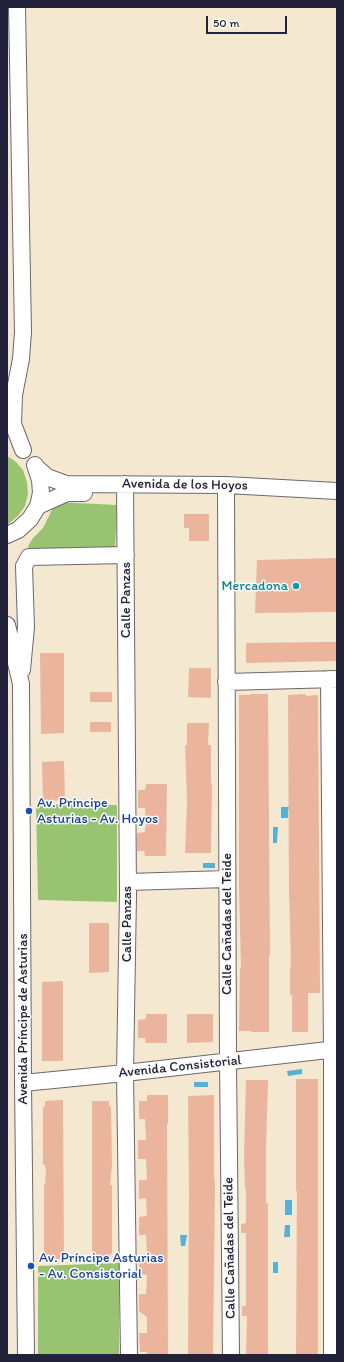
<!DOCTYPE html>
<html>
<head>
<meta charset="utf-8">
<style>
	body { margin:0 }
	#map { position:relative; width:344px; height:1362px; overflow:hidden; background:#f5e8d1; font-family:Itim,sans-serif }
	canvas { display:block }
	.frame { position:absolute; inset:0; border:8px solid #22223b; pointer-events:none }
	.scale { position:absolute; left:206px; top:16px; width:81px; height:18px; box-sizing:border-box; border:2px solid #22223b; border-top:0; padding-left:5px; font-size:12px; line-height:14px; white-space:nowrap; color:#22223b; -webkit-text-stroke:3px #fdfcf7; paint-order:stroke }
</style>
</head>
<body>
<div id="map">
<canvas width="344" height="1362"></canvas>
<div class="frame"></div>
<div class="scale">50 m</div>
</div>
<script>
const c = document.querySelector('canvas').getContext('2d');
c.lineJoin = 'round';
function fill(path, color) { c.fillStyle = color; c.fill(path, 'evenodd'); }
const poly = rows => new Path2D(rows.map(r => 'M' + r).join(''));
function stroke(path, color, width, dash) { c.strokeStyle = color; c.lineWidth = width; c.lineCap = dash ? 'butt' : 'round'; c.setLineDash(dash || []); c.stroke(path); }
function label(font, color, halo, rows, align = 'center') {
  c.font = font + ' Itim,sans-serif'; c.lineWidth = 3; c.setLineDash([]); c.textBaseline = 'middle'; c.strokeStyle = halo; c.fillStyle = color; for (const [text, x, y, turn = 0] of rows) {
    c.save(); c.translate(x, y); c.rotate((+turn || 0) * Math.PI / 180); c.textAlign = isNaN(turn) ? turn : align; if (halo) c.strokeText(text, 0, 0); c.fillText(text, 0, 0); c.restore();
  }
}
fill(poly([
	[7,456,15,461,23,470,27,482,28,494,25,506,18,516,7,525],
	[56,502,117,505,115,550,30,553,28,546,33,538,43,528],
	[36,804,117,805,117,902,38,900],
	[119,1263,119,1355,38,1355,38,1266]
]), '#98c471');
fill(poly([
	[281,807,290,807,290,809,288,809,288,818,281,818],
	[273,827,278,827,277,843,273,843],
	[203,863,215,863,215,868,203,868],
	[302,1069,302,1074,288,1076,287,1071],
	[194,1082,208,1082,208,1087,194,1087],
	[285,1200,292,1200,292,1215,285,1215],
	[285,1225,290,1225,290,1237,284,1237],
	[180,1235,187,1235,185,1246,181,1246],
	[273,1262,278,1262,278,1273,273,1273]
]), '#56b1d4');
fill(poly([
	[184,514,209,514,209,541,189,541,189,528,184,528],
	[337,558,337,612,255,613,257,560],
	[326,642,337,642,337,661,246,663,246,643],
	[40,653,64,653,64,733,41,734],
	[189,668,211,668,211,698,188,697],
	[90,692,112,692,112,702,90,702],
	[250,694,268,694,270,956,269,956,269,1032,251,1032,251,1031,239,1031,240,968,241,968,239,890,239,695,250,695],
	[306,694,306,696,318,695,320,993,308,993,308,1032,292,1032,292,995,290,995,290,967,291,967,289,889,288,695],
	[90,722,111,722,111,732,90,732],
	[187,723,209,723,208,745,211,745,211,783,212,783,211,853,185,853,187,801,185,745,187,745],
	[64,761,65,800,43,801,42,762],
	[146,784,167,784,166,856,145,856,144,851,137,851,137,833,145,832,145,827,146,827,145,808,138,808,138,790,145,790],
	[89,923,109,923,109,972,89,973],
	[63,981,63,1061,42,1061,42,982],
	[146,1014,167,1014,167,1043,146,1043,145,1038,138,1038,138,1020,146,1019],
	[187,1014,213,1014,213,1042,187,1043],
	[296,1079,318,1079,318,1355,296,1355,297,1191,296,1191],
	[246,1080,268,1080,266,1150,266,1203,268,1203,268,1355,246,1355,247,1316,242,1316,242,1306,246,1306,246,1233,241,1233,241,1224,246,1223,246,1190,245,1190,244,1155],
	[147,1095,168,1095,168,1124,167,1124,168,1355,147,1355,147,1352,140,1352,139,1333,147,1333,147,1317,139,1311,139,1294,146,1294,147,1275,139,1274,139,1255,147,1255,146,1235,139,1235,139,1217,147,1216,146,1198,139,1199,139,1180,147,1180,146,1159,138,1159,138,1140,146,1140,145,1119,139,1119,139,1101,147,1101],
	[214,1095,214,1174,215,1186,213,1355,188,1355,189,1192,188,1096],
	[63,1100,64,1259,47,1259,46,1254,44,1254,44,1185,45,1184,46,1170,45,1165,43,1165,43,1107,45,1106,45,1101],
	[92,1101,109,1101,109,1106,111,1106,112,1165,110,1185,112,1185,112,1254,110,1254,110,1259,92,1259]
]), '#ebb49c');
const minor = poly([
	[17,7,23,332,21,359,14,395,13,424,23,450],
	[37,468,47,477,66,484,226,485,337,491],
	[125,484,128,894,125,1073,129,1355],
	[226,485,228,1061,231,1355],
	[38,506,67,493,84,493],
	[7,535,18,530,30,519,38,506,41,493,40,480,35,465],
	[7,625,21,684,23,1083,26,1355],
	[22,670,26,627,24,566,29,557,126,555],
	[329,679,332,1050,332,1355],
	[226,682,337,679],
	[128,882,227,879],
	[23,1083,125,1073,337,1049]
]);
stroke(minor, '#6c6770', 18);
stroke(minor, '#fff', 16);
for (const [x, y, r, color] of [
	[296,586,4,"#0f9aa8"],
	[29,811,4,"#1a4fb4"],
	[31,1266,4,"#1a4fb4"]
]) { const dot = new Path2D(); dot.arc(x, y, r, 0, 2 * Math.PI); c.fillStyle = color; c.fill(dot); stroke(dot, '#fdfcf7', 1.5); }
label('14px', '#22223b', '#fdfcf7', [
	["Avenida de los Hoyos",185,485,1],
	["Calle Panzas",126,600,-90],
	["Calle Panzas",127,924,-90],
	["Calle Cañadas del Teide",227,924,-90],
	["Avenida Príncipe de Asturias",23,1019,-90],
	["Avenida Consistorial",180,1067,-6],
	["Calle Cañadas del Teide",230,1248,-91]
]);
label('14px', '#0d838f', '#fdfcf7', [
	["Mercadona",288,586]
], 'right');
label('14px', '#164399', '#fdfcf7', [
	["Av. Príncipe",37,803],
	["Asturias - Av. Hoyos",37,819],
	["Av. Príncipe Asturias",39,1258],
	["- Av. Consistorial",39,1274]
], 'left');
</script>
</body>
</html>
